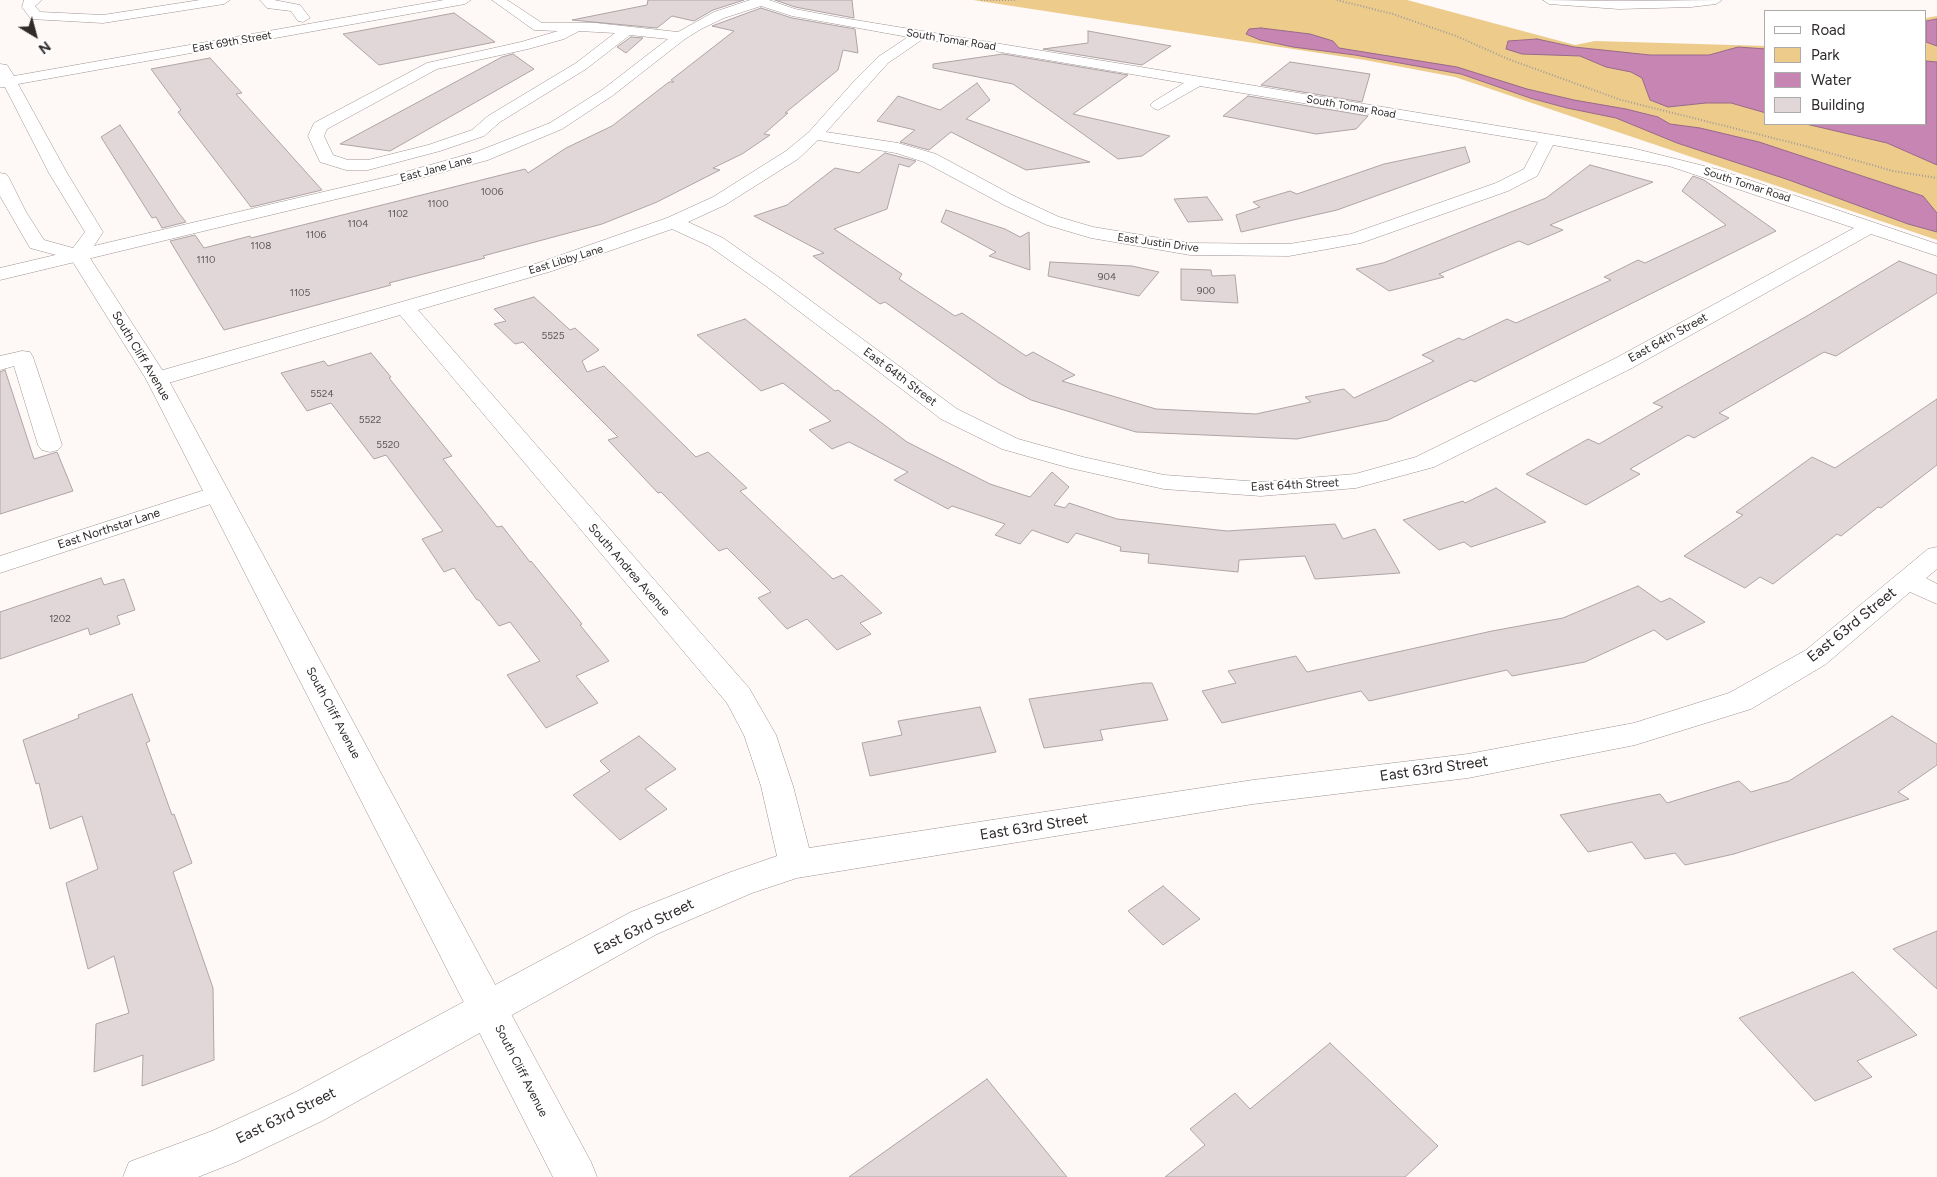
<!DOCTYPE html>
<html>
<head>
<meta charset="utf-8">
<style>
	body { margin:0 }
	#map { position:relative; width:1937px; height:1177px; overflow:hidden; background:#fef8f6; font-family:Figtree,sans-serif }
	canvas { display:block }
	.legend { position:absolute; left:1764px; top:10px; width:162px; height:115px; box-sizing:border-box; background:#fff; border:1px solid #acaaaa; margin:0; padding:6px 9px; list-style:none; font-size:15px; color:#2f2b2a }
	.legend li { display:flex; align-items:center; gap:10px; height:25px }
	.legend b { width:25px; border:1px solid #acaaaa }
	.north { position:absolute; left:10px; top:10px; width:50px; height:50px; -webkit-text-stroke:4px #fff; paint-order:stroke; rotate:143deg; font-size:14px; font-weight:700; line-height:20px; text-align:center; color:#2f2b2a }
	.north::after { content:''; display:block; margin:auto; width:18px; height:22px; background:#2f2b2a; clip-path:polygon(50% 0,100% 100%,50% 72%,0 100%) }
</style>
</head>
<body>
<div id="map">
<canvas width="1937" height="1177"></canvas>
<ul class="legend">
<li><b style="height:6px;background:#fff"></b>Road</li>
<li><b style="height:14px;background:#eccb8b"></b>Park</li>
<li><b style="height:14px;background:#c685b2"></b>Water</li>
<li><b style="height:14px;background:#e2d7d8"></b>Building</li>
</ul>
<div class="north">N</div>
</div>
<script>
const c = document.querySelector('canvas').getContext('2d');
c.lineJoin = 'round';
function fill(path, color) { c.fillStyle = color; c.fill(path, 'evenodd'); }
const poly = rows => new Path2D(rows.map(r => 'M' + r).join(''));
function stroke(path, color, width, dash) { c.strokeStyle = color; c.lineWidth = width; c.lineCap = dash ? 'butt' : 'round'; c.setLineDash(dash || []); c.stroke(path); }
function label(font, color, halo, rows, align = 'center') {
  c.font = font + ' Figtree,sans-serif'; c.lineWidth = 4; c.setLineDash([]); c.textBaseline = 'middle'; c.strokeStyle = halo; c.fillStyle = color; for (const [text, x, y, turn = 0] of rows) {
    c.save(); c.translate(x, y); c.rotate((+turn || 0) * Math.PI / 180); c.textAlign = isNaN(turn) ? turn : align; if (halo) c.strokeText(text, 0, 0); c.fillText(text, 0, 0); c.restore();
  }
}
fill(poly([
	[973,0,1407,0,1575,45,1595,41,1766,46,1766,124,1926,124,1926,18,1937,16,1937,240,1455,77,1365,60]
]), '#eccb8b');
const water = poly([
	[1937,19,1937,46,1926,42,1926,21,1937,19],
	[1261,28,1310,34,1333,41,1339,48,1457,67,1527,89,1574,100,1626,109,1658,117,1670,124,1700,128,1759,142,1923,196,1937,213,1937,232,1908,224,1789,180,1677,143,1616,118,1567,108,1530,98,1461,74,1355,55,1293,47,1260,40,1246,34,1249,29,1261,28],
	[1537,39,1574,47,1650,55,1709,55,1738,47,1766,49,1766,113,1731,103,1706,103,1668,107,1650,100,1642,78,1631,72,1606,67,1580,56,1522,54,1506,49,1508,41,1537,39],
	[1926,61,1937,62,1937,165,1887,143,1806,124,1926,124,1926,61]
]);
fill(water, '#c685b2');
stroke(water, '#996a89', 1);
const building = poly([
	[648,0,744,0,713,10,694,21,672,16,657,28,572,20,647,5,648,0],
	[775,0,852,0,854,18,795,7,775,0],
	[761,8,792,18,855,29,858,53,843,50,838,70,785,113,788,113,764,134,770,135,742,154,713,168,720,170,657,202,602,224,483,256,485,258,389,283,391,285,224,330,170,241,195,235,204,248,250,236,251,238,525,169,528,173,566,148,612,126,669,82,674,82,671,80,734,31,712,26,761,8],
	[454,13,495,42,379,65,343,34,454,13],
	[1088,31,1171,46,1142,65,1043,49,1088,43,1088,31],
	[631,37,643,38,626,53,617,47,631,37],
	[513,54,534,69,390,151,340,144,502,57,513,54],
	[1003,54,1128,75,1073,114,1170,136,1142,156,1118,159,1013,84,933,68,933,64,1003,54],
	[210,58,242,93,236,94,322,190,251,207,178,112,181,110,151,69,210,58],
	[1290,62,1370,74,1362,102,1261,85,1290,62],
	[977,83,990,100,966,119,1090,162,1026,170,951,132,929,150,900,142,915,130,877,121,898,96,940,110,977,83],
	[1248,96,1368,116,1356,129,1316,134,1223,116,1248,96],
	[120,125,178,212,186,222,162,228,156,217,152,218,101,137,120,125],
	[1465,147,1470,162,1337,210,1241,232,1236,215,1260,207,1253,202,1290,191,1297,194,1384,164,1465,147],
	[885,153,916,161,909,167,899,164,887,209,834,229,902,274,899,279,955,316,962,313,1026,356,1033,352,1075,375,1062,381,1156,409,1256,414,1311,402,1305,397,1344,389,1354,398,1434,361,1422,355,1459,338,1463,340,1507,319,1516,323,1611,280,1604,277,1638,260,1645,263,1726,225,1682,191,1693,176,1704,180,1776,231,1475,382,1471,380,1388,420,1297,439,1136,432,1031,400,999,383,885,302,880,304,813,256,824,253,754,216,787,205,835,168,859,173,885,153],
	[1590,165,1653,182,1550,225,1563,230,1528,245,1519,241,1439,274,1444,277,1389,291,1356,269,1383,263,1546,198,1590,165],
	[1207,197,1223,220,1188,222,1174,199,1207,197],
	[946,210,1005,229,1020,237,1029,232,1030,270,989,256,996,252,941,222,946,210],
	[1899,261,1937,275,1937,293,1836,356,1824,352,1719,413,1729,418,1694,438,1688,435,1630,469,1640,474,1607,493,1586,505,1526,474,1588,439,1599,444,1663,407,1653,403,1807,316,1899,261],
	[1050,262,1132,266,1159,272,1139,296,1048,276,1050,262],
	[1181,269,1211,270,1212,276,1235,275,1238,303,1181,300,1181,269],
	[534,297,570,330,575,328,599,350,582,361,587,372,604,366,696,457,708,452,747,488,740,491,833,579,842,575,882,613,860,623,871,634,837,650,807,619,787,629,758,598,771,592,727,548,719,551,661,492,658,493,608,440,618,437,523,342,515,344,494,324,506,321,494,309,534,297],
	[745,319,835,391,838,390,907,442,990,484,1030,497,1052,472,1069,487,1054,505,1065,508,1069,503,1117,519,1227,531,1335,524,1343,539,1375,529,1400,573,1315,579,1305,556,1239,560,1238,572,1148,563,1149,554,1120,551,1121,547,1076,533,1068,543,1032,530,1020,544,995,535,1005,524,952,506,948,509,894,480,908,472,849,442,832,449,809,430,831,421,783,383,761,391,697,335,745,319],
	[371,353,391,377,389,378,452,456,443,459,497,527,502,526,530,562,531,561,582,624,580,625,609,661,576,676,598,703,546,728,507,675,540,661,510,622,499,626,479,600,477,600,454,568,444,572,422,539,443,531,386,455,374,459,331,403,307,411,281,373,324,361,328,366,371,353],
	[5,370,34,459,57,452,73,491,0,514,0,372,5,370],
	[1937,399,1937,465,1881,508,1878,507,1841,536,1837,534,1773,584,1760,577,1745,588,1684,556,1743,515,1736,512,1812,457,1835,468,1937,399],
	[1496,488,1546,522,1471,547,1464,542,1439,550,1403,520,1463,501,1465,503,1496,488],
	[101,578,104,585,124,579,135,610,117,616,120,624,90,635,88,628,0,659,0,612,101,578],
	[1638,586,1661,602,1670,598,1705,622,1667,640,1654,630,1585,662,1512,676,1507,670,1369,701,1361,691,1222,723,1202,691,1236,683,1228,671,1296,656,1307,672,1492,631,1563,618,1638,586],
	[1143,683,1152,683,1168,720,1100,730,1103,740,1044,748,1029,699,1143,683],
	[132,694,150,741,146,743,172,815,174,814,192,863,173,872,213,988,214,1060,142,1086,143,1055,94,1072,96,1024,129,1013,114,956,88,969,66,883,98,869,82,816,50,829,39,783,36,784,23,740,79,718,78,715,132,694],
	[980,707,996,752,870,776,862,743,902,735,898,721,980,707],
	[1892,716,1937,744,1937,765,1898,792,1909,799,1734,854,1685,865,1675,853,1645,859,1632,842,1588,852,1560,815,1660,794,1667,803,1739,781,1751,792,1789,781,1892,716],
	[639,736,676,769,645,789,667,809,620,840,573,795,610,771,600,761,639,736],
	[1163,886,1200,919,1163,945,1128,911,1163,886],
	[1937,931,1937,989,1893,949,1937,931],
	[1853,972,1917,1035,1857,1061,1872,1077,1815,1101,1739,1018,1853,972],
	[1330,1043,1438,1146,1405,1177,1165,1177,1205,1145,1190,1129,1235,1093,1250,1109,1330,1043],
	[987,1079,1067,1177,849,1177,987,1079]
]);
fill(building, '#e2d7d8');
stroke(building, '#aea4a6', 1);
const minor = poly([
	[24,0,42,0,35,6,40,12,103,15,200,0,230,0,224,4,103,23,31,19,22,7,24,0],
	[260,0,274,0,300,5,310,18,303,22,298,21,291,11,267,8,260,0],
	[492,0,507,0,542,23,596,23,678,32,714,12,750,0,769,0,795,9,837,17,1632,148,1720,170,1937,244,1937,256,1871,234,1632,368,1434,467,1356,488,1261,496,1164,489,1070,468,1002,449,941,419,766,286,709,246,672,229,552,271,418,310,749,688,776,735,793,786,809,848,1253,780,1468,754,1634,723,1729,693,1806,650,1928,549,1937,547,1937,569,1926,578,1937,584,1937,604,1910,592,1826,664,1751,709,1635,745,1468,778,1253,804,797,878,752,893,657,934,322,1121,236,1162,198,1177,123,1177,129,1162,212,1131,294,1093,631,912,728,873,777,856,761,786,744,735,727,703,400,315,165,384,157,386,149,384,146,379,149,374,538,263,667,218,713,197,786,151,809,132,856,79,878,57,908,37,792,16,761,6,724,18,701,29,685,39,612,96,562,129,488,160,395,185,0,280,0,268,391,176,476,152,550,123,602,90,668,39,630,35,586,69,500,122,484,136,440,151,368,170,346,170,320,162,308,136,314,123,427,63,521,42,558,31,534,30,492,0],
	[579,31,615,33,576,63,488,116,472,130,428,145,368,160,348,160,333,155,324,136,327,129,437,69,528,49,564,39,579,31],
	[923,39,1184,83,1153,102,1150,105,1153,108,1158,110,1200,86,1538,142,1524,169,1496,183,1351,234,1289,244,1190,243,1093,227,1059,217,1016,197,936,154,898,143,826,132,888,63,923,39],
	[818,140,896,153,924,162,1004,205,1047,225,1091,238,1190,255,1289,256,1361,243,1508,191,1537,176,1553,145,1669,166,1854,228,1616,358,1416,457,1355,474,1261,482,1164,475,1083,457,1018,439,957,409,780,278,723,238,688,222,725,205,798,159,818,140],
	[1543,0,1619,1,1722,0,1716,4,1691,7,1619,9,1549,4,1543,0],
	[22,351,30,352,33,357,62,445,58,450,50,452,42,450,38,445,14,366,0,370,0,356,22,351],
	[217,486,226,489,230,494,226,499,0,573,0,556,217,486]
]);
const major = poly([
	[444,0,471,0,465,4,18,84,67,173,103,232,88,255,168,379,591,1162,597,1177,553,1177,146,379,71,259,30,248,0,196,0,173,6,174,9,178,26,212,44,240,73,248,85,232,49,173,5,87,0,87,0,64,7,65,14,76,444,0]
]);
stroke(minor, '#9e9492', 1);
stroke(major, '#9e9492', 1);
stroke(poly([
	[981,0,1017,0],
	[1337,0,1393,14,1456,36,1508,59,1621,100,1805,146,1893,171,1937,178]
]), '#a19c9b', 2, [1, 2]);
fill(minor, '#fff');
fill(major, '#fff');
label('10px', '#5c5656', null, [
	["1006",492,192],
	["1100",438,204],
	["1102",398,214],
	["1104",358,224],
	["1106",316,235],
	["1108",261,246],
	["1110",206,260],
	["904",1107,277],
	["900",1206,291],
	["1105",300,293],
	["5525",553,336],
	["5524",322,394],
	["5522",370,420],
	["5520",388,445],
	["1202",60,619]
]);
label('11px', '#2f2b2a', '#fff', [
	["South Tomar Road",951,40,9],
	["East 69th Street",232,42,-10],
	["South Tomar Road",1351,107,10],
	["East Jane Lane",436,169,-15],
	["South Tomar Road",1747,185,18],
	["East Justin Drive",1158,243,8],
	["East Libby Lane",566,260,-17]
]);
label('12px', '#2f2b2a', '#fff', [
	["East 64th Street",1668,338,-29],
	["South Cliff Avenue",141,356,59],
	["East 64th Street",900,377,37],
	["East 64th Street",1295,485,-3],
	["East Northstar Lane",109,529,-18],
	["South Andrea Avenue",629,570,49],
	["South Cliff Avenue",333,713,62],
	["South Cliff Avenue",521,1071,63]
]);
label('15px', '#2f2b2a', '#fff', [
	["East 63rd Street",1852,625,-39],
	["East 63rd Street",1434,769,-8],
	["East 63rd Street",1034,827,-9],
	["East 63rd Street",644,927,-26],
	["East 63rd Street",286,1116,-26]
]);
</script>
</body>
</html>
